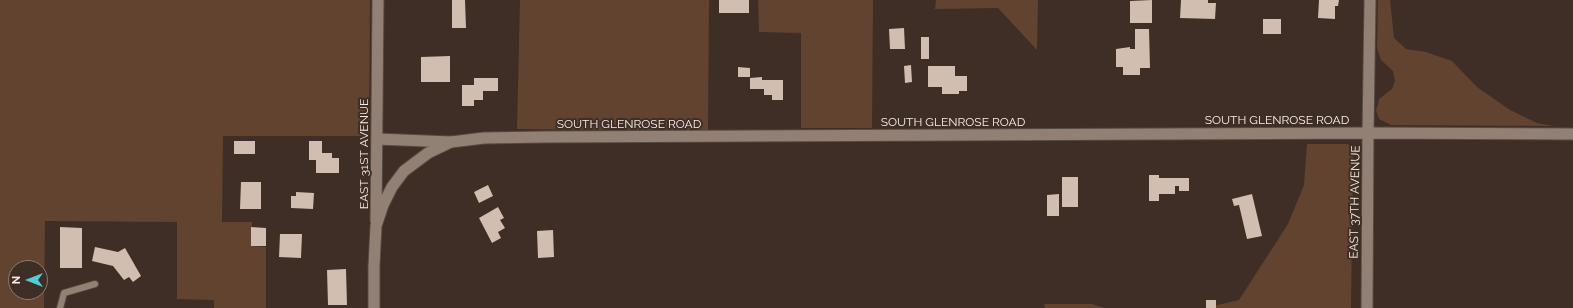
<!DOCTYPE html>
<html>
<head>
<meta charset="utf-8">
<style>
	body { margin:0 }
	#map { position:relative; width:1573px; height:308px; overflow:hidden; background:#3e2e25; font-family:Raleway,sans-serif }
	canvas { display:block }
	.north { position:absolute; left:8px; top:260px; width:40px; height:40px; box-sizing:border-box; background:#3e2e25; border:1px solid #887a72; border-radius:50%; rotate:270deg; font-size:11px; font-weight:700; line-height:16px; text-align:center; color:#f7ede6 }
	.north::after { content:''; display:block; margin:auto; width:14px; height:18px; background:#52ccd6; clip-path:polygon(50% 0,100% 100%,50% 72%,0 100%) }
</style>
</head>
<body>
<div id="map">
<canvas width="1573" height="308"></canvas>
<div class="north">N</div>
</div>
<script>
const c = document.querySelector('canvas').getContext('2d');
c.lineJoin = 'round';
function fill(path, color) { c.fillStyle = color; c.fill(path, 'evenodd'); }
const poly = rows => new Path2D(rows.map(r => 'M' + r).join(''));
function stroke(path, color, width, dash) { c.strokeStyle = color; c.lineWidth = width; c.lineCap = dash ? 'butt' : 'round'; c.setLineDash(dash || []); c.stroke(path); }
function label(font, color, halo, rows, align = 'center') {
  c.font = font + ' Raleway,sans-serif'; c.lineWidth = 4; c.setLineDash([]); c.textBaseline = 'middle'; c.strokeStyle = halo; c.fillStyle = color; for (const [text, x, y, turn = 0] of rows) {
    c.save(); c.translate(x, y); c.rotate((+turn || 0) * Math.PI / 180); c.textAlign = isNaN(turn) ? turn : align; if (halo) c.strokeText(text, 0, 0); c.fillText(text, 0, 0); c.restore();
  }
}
fill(poly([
	[0,0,370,0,369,136,223,136,222,222,252,222,251,246,266,247,266,308,214,308,214,300,177,299,177,222,45,221,44,308,0,308],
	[16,268,40,268,40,292,16,292],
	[520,0,709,0,708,131,517,129],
	[758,0,873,0,872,128,801,128,801,33,759,32],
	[936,0,1038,0,1037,50,998,8,935,9],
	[1378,0,1390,0,1394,38,1406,49,1426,52,1452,61,1477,87,1510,110,1537,123,1554,126,1391,125,1379,119,1376,110,1378,104,1379,99,1392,89,1395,81,1393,71,1381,60,1377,48],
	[1307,144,1348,144,1353,152,1351,308,1205,308,1239,300,1288,224,1304,185],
	[1044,304,1092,304,1105,308,1045,308]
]), '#614330');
fill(poly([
	[452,0,465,0,466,28,452,28],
	[719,0,749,0,749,13,719,13],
	[1152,0,1152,23,1130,23,1130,1],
	[1181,0,1208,0,1208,3,1216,3,1215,19,1180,18],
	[1319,0,1339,0,1338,6,1335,6,1335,19,1318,18],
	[1263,19,1281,19,1281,34,1263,34],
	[904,28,905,49,890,49,889,29],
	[1135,29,1149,29,1150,68,1140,68,1140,75,1123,75,1123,67,1116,67,1116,49,1130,47,1130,49,1135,49],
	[921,37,929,37,929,59,921,59],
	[450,56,450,82,421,82,421,57],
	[911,65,912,82,905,83,904,66],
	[928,66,955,66,955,76,967,76,967,91,959,91,959,94,942,94,942,87,928,87],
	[738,67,750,68,750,77,738,77],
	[762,77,762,80,783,80,783,100,772,100,772,95,764,95,764,89,750,89,750,78],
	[474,78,498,78,498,91,483,91,483,100,474,100,474,106,462,106,462,85,474,85],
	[234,141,255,141,255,154,234,154],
	[309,141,322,141,322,153,332,153,332,158,339,158,339,173,316,173,316,160,309,160],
	[1149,175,1159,175,1159,178,1189,178,1189,191,1179,191,1179,186,1175,186,1175,194,1159,194,1159,201,1149,201],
	[1062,177,1078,177,1078,207,1062,207],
	[241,182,261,182,261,209,240,209],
	[488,185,493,196,479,203,474,192],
	[296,192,314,193,313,209,291,208,291,196,296,196],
	[1059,194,1059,216,1047,216,1047,195],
	[1252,194,1262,236,1247,239,1239,205,1234,206,1232,199],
	[498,207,504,218,500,220,505,228,498,232,501,238,492,243,479,218],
	[60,227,82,228,82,268,60,268],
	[251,227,266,228,266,246,251,246],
	[553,230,554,257,538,258,537,231],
	[280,234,302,234,301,258,279,257],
	[95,247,118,252,125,248,141,276,133,282,129,277,124,280,113,266,92,261],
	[346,269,347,305,328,305,327,270],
	[1206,300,1216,300,1216,308,1206,308]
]), '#d2bdb1');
const service = poly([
	[60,308,64,293,95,284]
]);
const minor = poly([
	[1368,133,1370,0],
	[377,139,451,142],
	[376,221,378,0]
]);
const tertiary = poly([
	[374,308,374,266,376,226,383,205,392,187,404,171,428,153,451,142,484,138,545,137,1368,133,1573,134],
	[1367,308,1368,133]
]);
stroke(service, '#574a41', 8);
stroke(minor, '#574a41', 13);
stroke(tertiary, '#574a41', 13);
stroke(service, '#938075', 6);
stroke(minor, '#938075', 11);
stroke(tertiary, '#938075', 11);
label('12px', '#f7ede6', '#3e2e25', [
	["SOUTH GLENROSE ROAD",1277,120],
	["SOUTH GLENROSE ROAD",953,122],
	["SOUTH GLENROSE ROAD",629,124],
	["EAST 31ST AVENUE",364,154,-90],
	["EAST 37TH AVENUE",1355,202,-89]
]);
</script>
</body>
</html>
